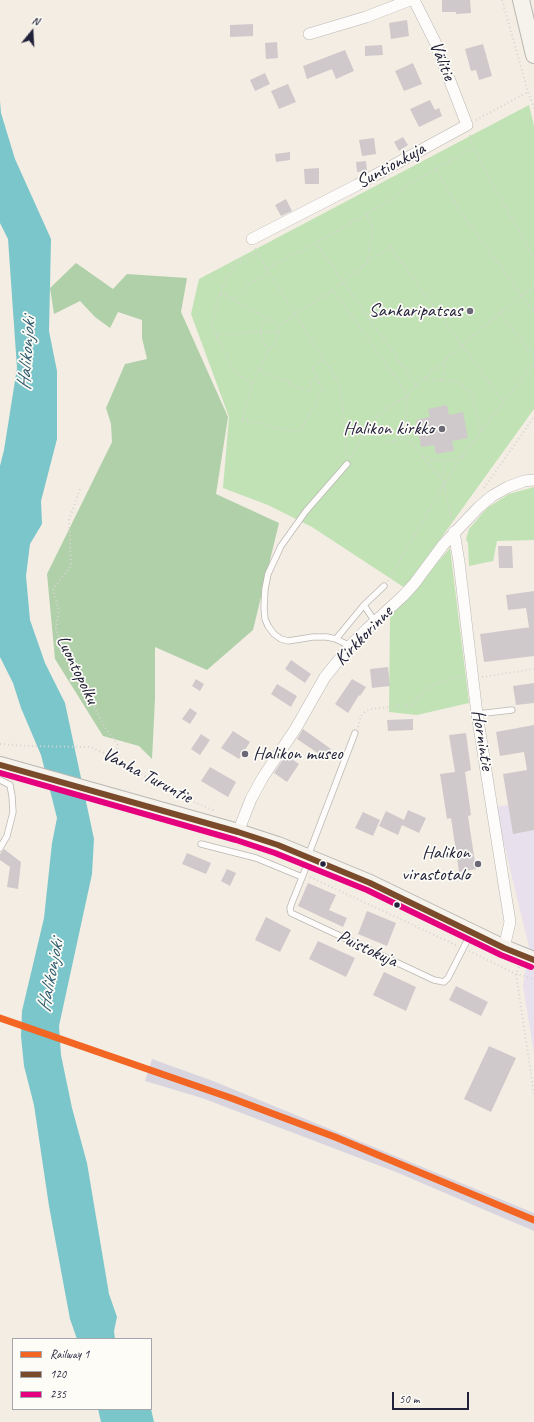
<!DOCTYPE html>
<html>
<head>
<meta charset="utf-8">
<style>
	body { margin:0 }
	#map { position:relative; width:534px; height:1422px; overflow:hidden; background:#f3ede3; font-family:Caveat,sans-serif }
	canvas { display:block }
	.legend { position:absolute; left:12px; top:1338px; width:140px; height:72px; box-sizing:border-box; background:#fdfcf7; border:1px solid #a5a5ac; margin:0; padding:5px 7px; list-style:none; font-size:12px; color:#22223b }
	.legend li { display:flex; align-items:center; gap:8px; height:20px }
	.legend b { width:20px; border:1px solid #a5a5ac }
	.north { position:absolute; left:12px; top:12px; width:40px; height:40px; -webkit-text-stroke:3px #fdfcf7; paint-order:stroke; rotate:18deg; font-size:11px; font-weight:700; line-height:16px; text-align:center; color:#22223b }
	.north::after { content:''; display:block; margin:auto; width:14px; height:18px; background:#22223b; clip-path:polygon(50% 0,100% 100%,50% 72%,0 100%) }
	.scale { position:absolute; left:392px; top:1392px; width:77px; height:18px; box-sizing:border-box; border:2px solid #22223b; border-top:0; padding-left:5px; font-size:12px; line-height:14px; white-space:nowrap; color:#22223b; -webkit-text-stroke:3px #fdfcf7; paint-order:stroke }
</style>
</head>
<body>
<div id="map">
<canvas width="534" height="1422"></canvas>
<ul class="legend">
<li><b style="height:5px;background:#f26522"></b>Railway 1</li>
<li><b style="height:5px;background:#7a4b2a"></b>120</li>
<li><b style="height:5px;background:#e5007d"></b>235</li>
</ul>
<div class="north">N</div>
<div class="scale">50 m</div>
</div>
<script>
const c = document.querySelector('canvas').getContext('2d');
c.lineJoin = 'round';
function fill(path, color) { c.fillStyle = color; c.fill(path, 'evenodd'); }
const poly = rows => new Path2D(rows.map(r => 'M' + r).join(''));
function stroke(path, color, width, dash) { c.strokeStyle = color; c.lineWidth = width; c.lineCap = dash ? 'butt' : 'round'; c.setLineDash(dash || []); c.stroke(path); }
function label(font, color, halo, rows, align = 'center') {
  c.font = font + ' Caveat,sans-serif'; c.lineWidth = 3.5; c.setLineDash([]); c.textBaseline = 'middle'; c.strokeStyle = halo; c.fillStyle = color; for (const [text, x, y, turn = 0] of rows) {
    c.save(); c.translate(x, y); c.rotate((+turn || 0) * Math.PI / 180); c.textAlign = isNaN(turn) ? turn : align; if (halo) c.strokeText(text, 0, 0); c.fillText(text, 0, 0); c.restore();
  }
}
fill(poly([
	[534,801,534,1053,523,986,529,947,495,807]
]), '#e8e0ed');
fill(poly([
	[152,1059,213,1081,534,1213,534,1231,396,1172,202,1098,145,1081]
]), '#d9d5df');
fill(poly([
	[529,105,534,126,534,409,405,588,312,527,268,505,223,488,229,417,191,314,199,279],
	[534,487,534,540,497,541,493,561,469,566,468,543,466,539,469,529,487,508,509,494],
	[450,548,469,703,417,715,389,712,390,617]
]), '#c1e2b5');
fill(poly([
	[76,263,113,289,127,274,187,278,181,312,228,417,216,494,279,523,253,630,207,670,155,647,155,699,152,759,139,746,103,736,55,659,47,574,112,442,111,424,106,408,125,364,147,359,142,338,142,320,118,312,110,328,95,317,80,301,54,314,50,288]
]), '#b0d0a9');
fill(poly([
	[0,101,1,113,15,159,51,239,49,331,57,371,57,439,41,501,42,524,30,544,26,576,30,620,45,663,65,703,94,839,92,874,59,1026,61,1055,72,1108,87,1163,109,1294,117,1317,114,1331,115,1339,77,1339,70,1319,49,1206,34,1105,24,1066,21,1036,22,1011,44,918,52,843,57,818,41,755,21,708,13,683,0,657,0,466,4,450,17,368,8,239,0,223],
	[98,1409,151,1409,154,1422,101,1422]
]), '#7bc6cb');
fill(poly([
	[442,0,470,0,471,13,456,14,456,12,442,12],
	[407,20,409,36,391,39,389,23],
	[253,24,253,36,230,37,230,25],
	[277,42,278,58,266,59,265,43],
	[483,44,492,76,479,80,476,70,471,71,465,49],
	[382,45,383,55,365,56,365,46],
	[345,50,354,71,336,79,332,69,307,79,303,66],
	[413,63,422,84,404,91,395,71],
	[265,73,270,84,255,91,250,80],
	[288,84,296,102,279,109,271,91],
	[430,100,435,110,439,108,442,116,419,127,410,109],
	[403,137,408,145,399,151,394,142],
	[374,138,376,154,362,156,359,140],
	[290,152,290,160,276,162,275,154],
	[366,161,367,171,357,172,356,162],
	[319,168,319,184,305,184,304,169],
	[286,199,292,211,281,216,275,205],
	[447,405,449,415,463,412,468,438,452,441,454,451,436,454,434,445,421,447,416,420,430,417,428,409],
	[498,546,512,546,513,568,499,568],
	[534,591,534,656,484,662,480,634,531,627,529,627,526,608,508,610,506,595],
	[291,660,311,674,305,683,285,669],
	[388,667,390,686,372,688,370,669],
	[196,679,204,684,200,691,192,686],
	[352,679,366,687,360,696,359,695,348,713,335,704],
	[534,683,534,703,516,705,513,686],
	[277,684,297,696,291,707,271,694],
	[190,708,197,713,190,724,182,719],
	[413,719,413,730,388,731,387,720],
	[534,725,534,830,513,834,503,774,527,770,524,752,500,756,496,732],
	[303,729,331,749,325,758,297,739],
	[233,731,250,742,239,759,221,748],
	[466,733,471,770,465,772,471,815,468,816,476,869,459,872,451,818,447,819,440,774,455,772,449,735],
	[201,734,210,740,200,755,191,749],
	[286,755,299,764,287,782,274,773],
	[210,767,236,782,228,797,201,781],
	[408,810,426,818,419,833,402,825,398,835,379,826,386,811,404,820],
	[363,812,380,820,373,836,355,828],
	[4,849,21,862,18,889,7,887,10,867,0,860,0,854],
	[187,853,211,863,206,874,182,864],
	[227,869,236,873,230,886,221,881],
	[308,883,336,895,329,910,347,918,343,927,298,906],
	[367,911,396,923,387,946,358,934],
	[266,917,291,930,280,952,255,940],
	[318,941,355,958,346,977,309,959],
	[384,972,416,987,406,1011,373,995],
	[456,986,488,1002,481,1016,449,1000],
	[489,1046,516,1058,491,1112,464,1099]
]), '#d0c9cc');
const lane = poly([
	[347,464,306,511,281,546,268,574,265,589,264,608,265,619,268,626,274,634,281,639,288,641,313,637,327,637,336,639,350,646],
	[364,605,375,622],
	[336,639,364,605,384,586],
	[477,714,512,710],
	[0,780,10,785,12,796,13,812,7,836,0,848],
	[201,844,256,858,302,877],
	[308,856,355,733],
	[309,860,293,900,290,908,291,913,434,980,444,982,448,978,471,933]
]);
const street = poly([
	[309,34,366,17,410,0],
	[252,239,357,185,467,125,435,42,414,0],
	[454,532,459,562,477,714,510,922,504,948],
	[238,832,251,799,263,777,296,728,325,677,350,646,367,629,403,596,414,584,443,545,479,507,492,496,508,487,524,481,534,480]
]);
const secondary = poly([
	[521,0,534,55],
	[0,765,238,832,278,845,370,883,504,948,534,960]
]);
stroke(lane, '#bab7b3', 7);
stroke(street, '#bab7b3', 12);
stroke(secondary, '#bab7b3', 18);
stroke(poly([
	[502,0,528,92,534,108],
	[476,120,528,92],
	[470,135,473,148,534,259],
	[436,169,461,213,534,312],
	[366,214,372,225,373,230,367,263],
	[316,243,416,385],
	[255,248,268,272,336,379,340,389,343,408,347,457],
	[266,269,316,243,366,214,396,196,408,185,473,148],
	[534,286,500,313,534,357],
	[333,290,408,395,405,416,405,427,408,438,444,483],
	[221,293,280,325],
	[234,300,248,285,268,272],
	[266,318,261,329,261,335,264,343,269,349],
	[217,334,278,332],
	[259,370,281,378,295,386,310,391,311,382,317,379],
	[424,379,452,381,459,383,467,389,473,396,481,432],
	[443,380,445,360],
	[252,384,240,376,232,366,213,328,212,319,227,277,236,264,257,253],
	[243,419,296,432,301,430,322,391,313,368,324,358],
	[242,422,252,384,263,360,277,339,280,325,295,314,333,290,367,263,390,247,504,403],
	[388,442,408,438],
	[423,456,433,460,443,461,453,460,462,455],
	[351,458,368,426,375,418,382,412,408,395,416,385,500,313],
	[443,461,444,484,452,521],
	[484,488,534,417],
	[80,489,69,520,71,566,53,589,59,611,56,628,61,645,106,729,118,745,116,758],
	[388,581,444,484,464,454,534,363],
	[482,677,534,669],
	[358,727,361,716,366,711,371,709,411,705,427,689,438,683,459,677,463,677],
	[0,744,28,746,90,747,116,758,167,790,215,811],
	[310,877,456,945],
	[469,951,516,974,534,979],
	[519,967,516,974,534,1094]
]), '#d6d4d4', 2, [1, 3]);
stroke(lane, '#fdfcfb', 5.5);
stroke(street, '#fdfcfb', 11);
stroke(secondary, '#f6f2ec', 16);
stroke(poly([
	[0,765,238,832,278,845,370,883,504,948,534,960]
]), '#7a4b2a', 6);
stroke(poly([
	[0,773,236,840,275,853,367,890,501,955,531,967]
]), '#e5007d', 6);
stroke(poly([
	[0,1018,231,1098,335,1137,534,1220]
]), '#f26522', 7);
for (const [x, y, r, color] of [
	[470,311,4,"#6b6976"],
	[442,429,4,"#6b6976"],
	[245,754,4,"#6b6976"],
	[323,864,3.5,"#22223b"],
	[478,864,4,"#6b6976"],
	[397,905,3.5,"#22223b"]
]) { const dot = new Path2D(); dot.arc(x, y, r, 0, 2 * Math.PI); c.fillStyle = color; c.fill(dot); stroke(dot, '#fdfcf7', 1.5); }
label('19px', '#22223b', '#fdfcf7', [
	["Välitie",442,61,68],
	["Suntionkuja",391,166,-29],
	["Kirkkorinne",364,636,-46],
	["Luontopolku",77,670,64],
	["Hornintie",482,740,81],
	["Vanha Turuntie",147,776,28],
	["Puistokuja",367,949,25]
]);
label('19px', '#22223b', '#fdfcf7', [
	["Sankaripatsas",462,311],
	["Halikon kirkko",434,429],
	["Halikon museo",253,754,"left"],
	["Halikon",470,853],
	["virastotalo",470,875]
], 'right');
label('italic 20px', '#315d71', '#fdfcf7', [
	["Halikonjoki",27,354,-86],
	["Halikonjoki",51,976,-79]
]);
</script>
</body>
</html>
